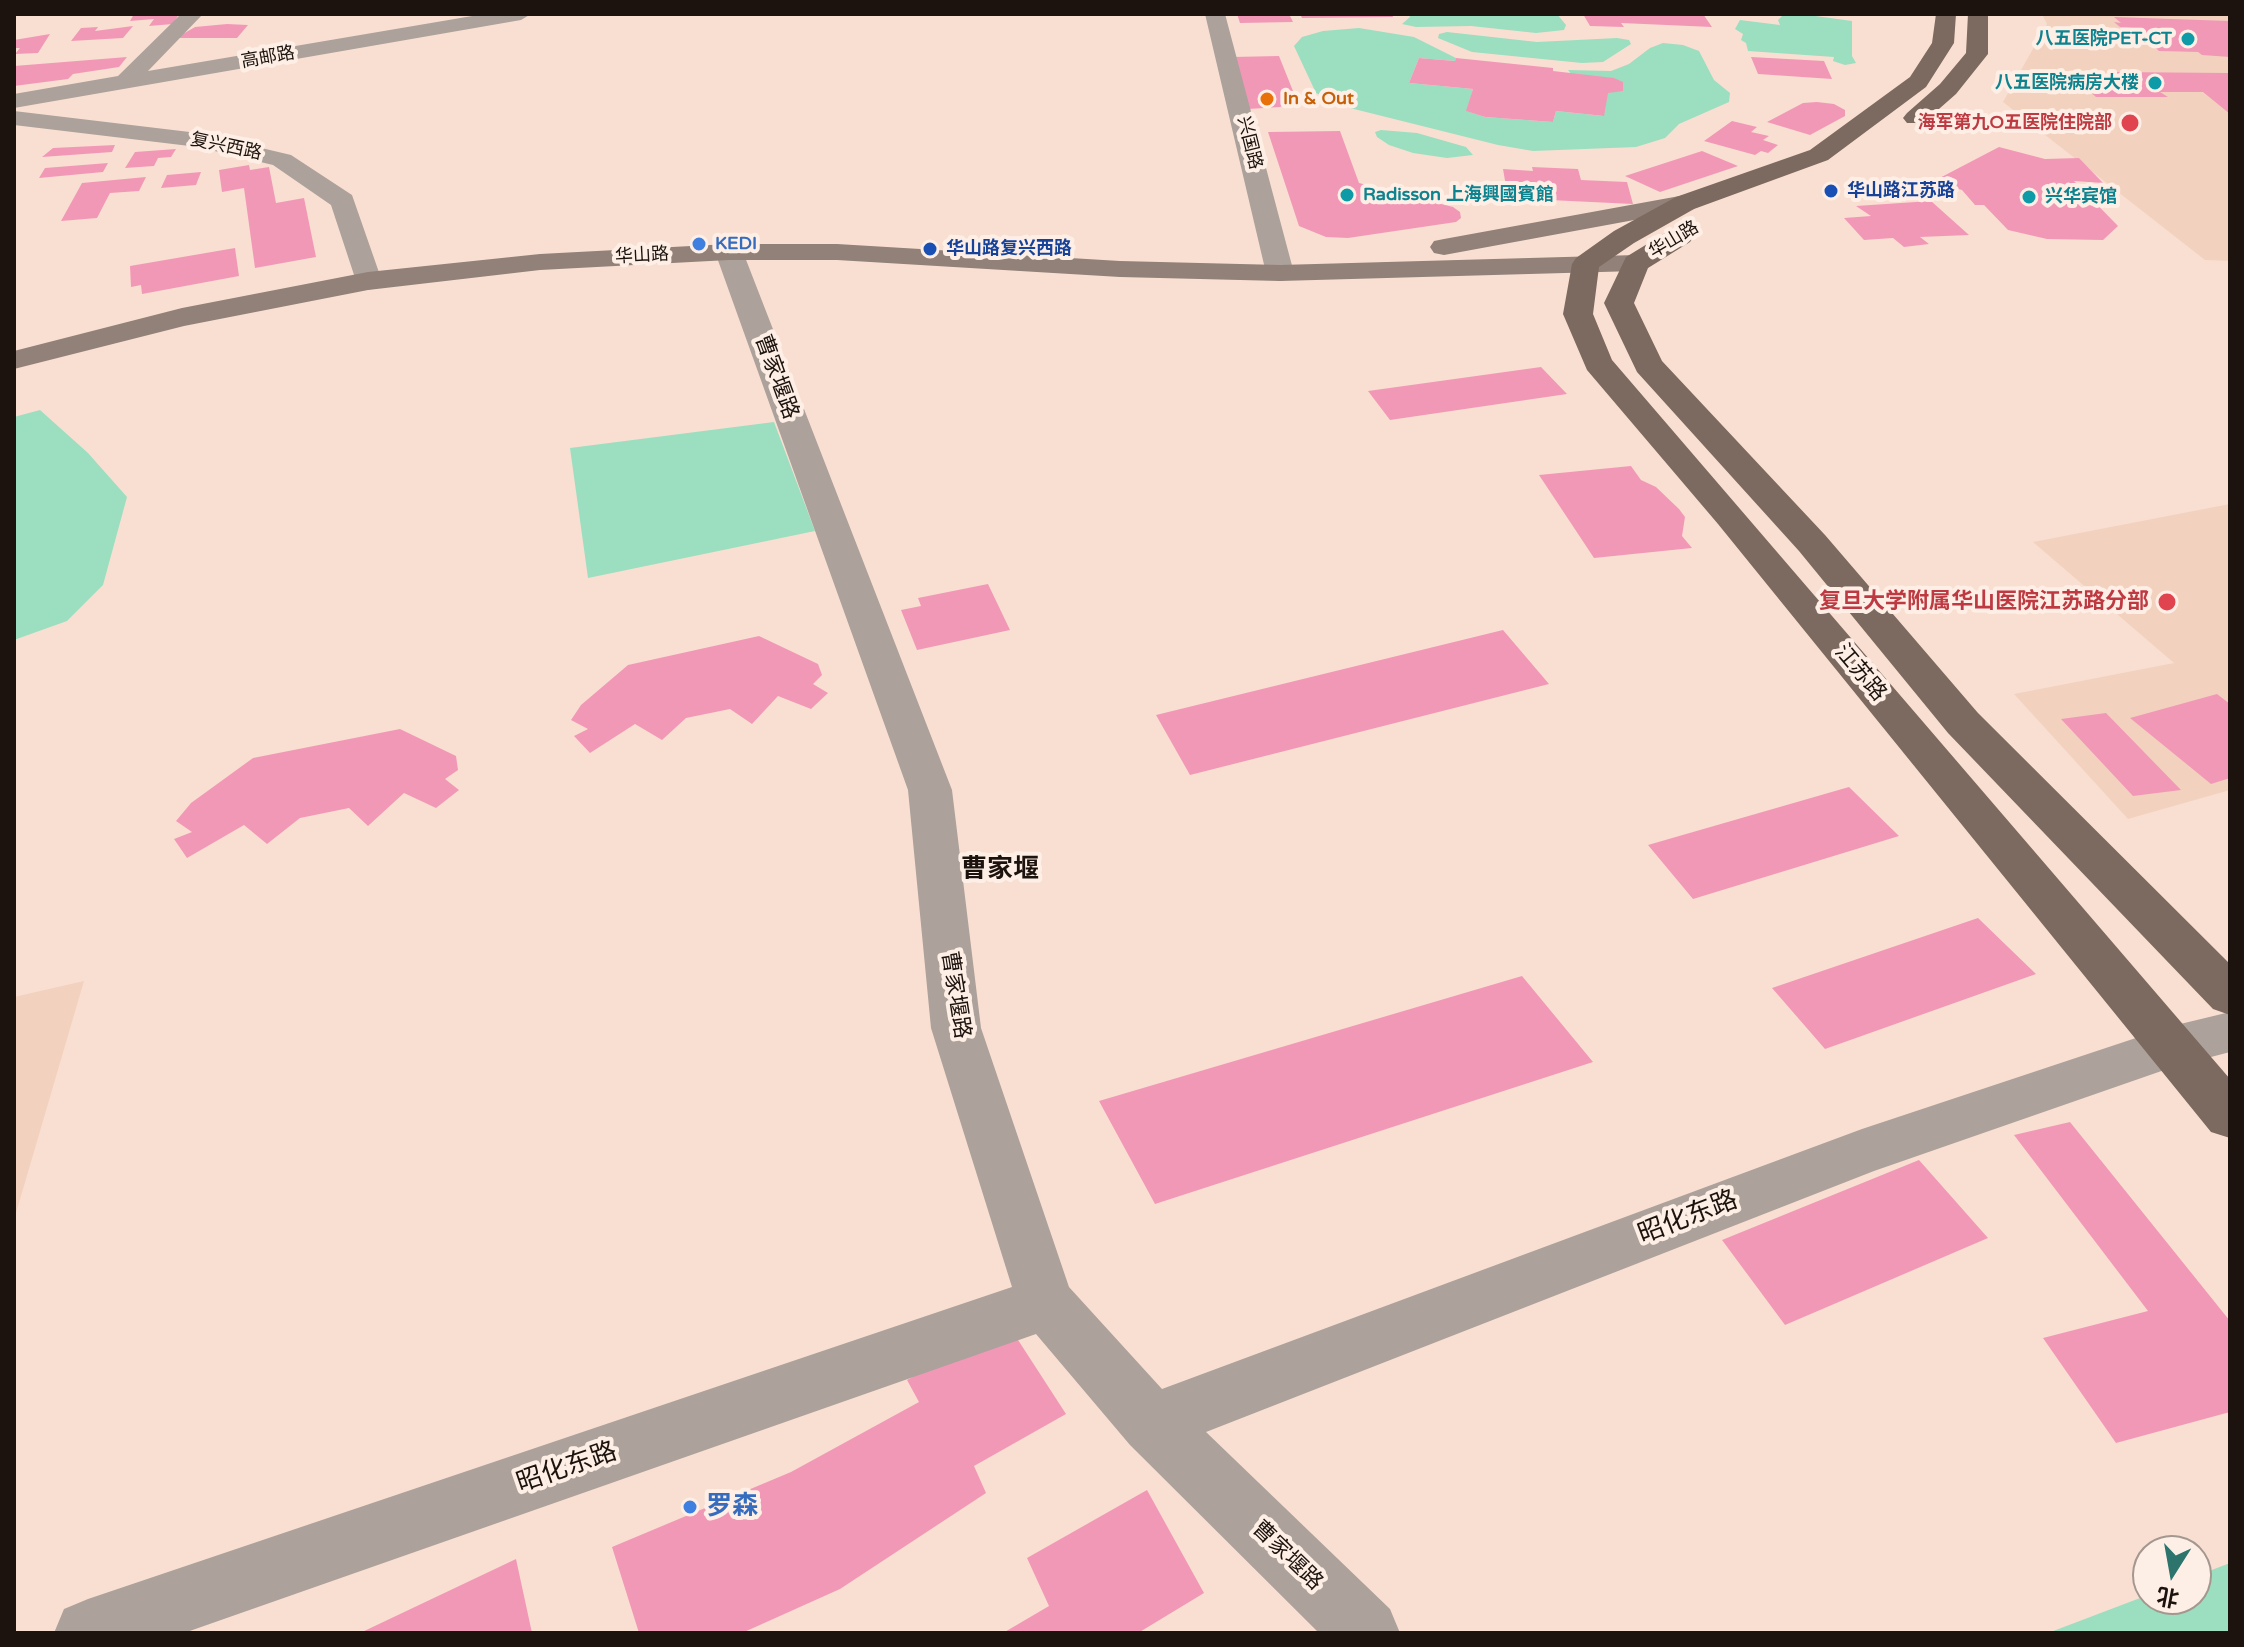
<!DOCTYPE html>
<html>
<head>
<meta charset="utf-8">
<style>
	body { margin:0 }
	#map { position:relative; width:2244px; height:1647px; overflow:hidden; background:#f9dfd1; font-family:"Varela Round","Noto Sans SC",sans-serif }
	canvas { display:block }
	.frame { position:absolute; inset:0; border:16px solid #1c130e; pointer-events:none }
	.north { position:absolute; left:2132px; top:1535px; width:80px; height:80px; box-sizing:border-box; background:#feefe6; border:2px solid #a49790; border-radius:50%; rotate:191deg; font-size:22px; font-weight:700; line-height:32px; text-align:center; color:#1c130e }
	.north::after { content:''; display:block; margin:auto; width:28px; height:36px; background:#2c746c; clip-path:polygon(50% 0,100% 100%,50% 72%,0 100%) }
</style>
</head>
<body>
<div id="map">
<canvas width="2244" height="1647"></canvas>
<div class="frame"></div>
<div class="north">北</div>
</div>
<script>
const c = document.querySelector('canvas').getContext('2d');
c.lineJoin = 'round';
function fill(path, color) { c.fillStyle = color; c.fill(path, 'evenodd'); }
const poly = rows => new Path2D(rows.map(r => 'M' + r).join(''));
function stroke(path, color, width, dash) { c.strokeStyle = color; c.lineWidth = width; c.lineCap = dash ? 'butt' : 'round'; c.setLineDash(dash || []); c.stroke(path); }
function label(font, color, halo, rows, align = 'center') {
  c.font = font + ' "Varela Round","Noto Sans SC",sans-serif'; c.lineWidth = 8; c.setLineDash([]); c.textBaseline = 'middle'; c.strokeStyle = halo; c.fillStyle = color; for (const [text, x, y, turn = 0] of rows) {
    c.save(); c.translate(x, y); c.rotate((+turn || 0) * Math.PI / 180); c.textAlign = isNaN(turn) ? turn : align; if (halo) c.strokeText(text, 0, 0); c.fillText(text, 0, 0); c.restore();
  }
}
fill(poly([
	[2042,14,2230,14,2230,261,2205,260,2003,102,2047,24],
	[2230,504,2230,790,2128,819,2014,694,2174,663,2033,542],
	[84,981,14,1220,14,997]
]), '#f2d2bf');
fill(poly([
	[1408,14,1557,14,1566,25,1564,30,1536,33,1471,26,1416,27,1402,24,1410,17],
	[1808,15,1852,21,1852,56,1856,63,1845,65,1833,61,1834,57,1748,51,1746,43,1741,40,1743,34,1735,29,1740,20,1780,25,1778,20,1782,16],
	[1359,28,1414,37,1456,58,1455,61,1419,58,1409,83,1473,89,1467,111,1485,117,1553,122,1556,111,1604,116,1568,70,1611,71,1629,64,1650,48,1663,43,1683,45,1699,51,1714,80,1730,93,1729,102,1679,124,1665,138,1636,147,1533,151,1498,145,1342,106,1316,93,1294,46,1302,37,1323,31],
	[1447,32,1537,42,1617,38,1629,40,1631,44,1603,62,1582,63,1472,52,1438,38,1439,34],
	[1381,130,1417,133,1466,147,1473,155,1447,158,1413,153,1389,145,1377,137,1375,132],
	[40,410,88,453,127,497,103,585,67,621,14,640,14,417],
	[774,422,815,531,588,578,570,448],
	[2230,1563,2230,1633,2048,1633,2148,1595,2148,1599,2196,1599,2196,1576]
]), '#9cdec0');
fill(poly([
	[134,14,179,14,173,24,149,26,154,19,130,21],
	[1237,14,1289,14,1293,22,1240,23],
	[1300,14,1392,14,1393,17,1302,18],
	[1583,14,1703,14,1712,27,1621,23,1624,27,1590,26],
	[2114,17,2230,21,2230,57,2202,55,2198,52,2159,51,2134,28,2120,27,2114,22,2121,23],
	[227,24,248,25,237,38,176,38,195,27],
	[133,26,123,38,71,41,81,28,98,27,95,31],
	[50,34,38,53,15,54,20,48,14,48,14,40],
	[1279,56,1295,96,1286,96,1288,104,1280,107,1248,109,1232,57],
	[127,57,119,67,73,74,68,79,14,86,14,66],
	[1751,57,1824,61,1832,79,1758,74],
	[1419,58,1455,61,1456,58,1553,68,1553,71,1614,78,1623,82,1623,91,1608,93,1604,116,1556,111,1553,122,1485,117,1466,111,1473,89,1409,83],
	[2115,72,2230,73,2230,114,2203,92,2160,92,2168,97,2096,97,2070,75,2118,75],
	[1817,102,1834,104,1845,110,1845,116,1810,135,1767,122,1803,103],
	[1732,121,1757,127,1751,132,1769,136,1763,140,1778,145,1768,153,1761,151,1755,155,1704,141],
	[1340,131,1359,183,1453,207,1460,212,1461,218,1456,222,1348,238,1326,237,1299,226,1268,132],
	[115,145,112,152,42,157,53,148],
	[1999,147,2045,159,2079,158,2103,183,2074,181,2118,226,2103,240,2047,239,2008,230,1984,205,1975,205,1962,190,1932,182],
	[176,149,171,157,158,158,154,166,125,168,135,152],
	[1702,151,1738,166,1660,192,1625,176],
	[108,163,103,172,39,178,45,168],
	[249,165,250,170,269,167,276,203,304,198,316,257,255,268,244,188,222,192,219,170],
	[1532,167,1578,169,1581,180,1627,182,1633,204,1508,198,1503,169,1533,171],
	[201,172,196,185,161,188,167,175],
	[146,177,139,191,110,193,97,218,61,221,82,183],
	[1931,201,1969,235,1920,237,1929,244,1904,247,1893,238,1864,240,1844,218,1871,216,1856,206],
	[235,248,239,276,142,294,141,285,131,287,130,266],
	[1541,367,1567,394,1390,420,1368,391],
	[1631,466,1641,480,1656,487,1679,509,1685,517,1682,536,1692,548,1594,558,1539,475],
	[988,584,1010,630,917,650,901,610,921,606,918,598],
	[1503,630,1549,684,1190,775,1156,715],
	[759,636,818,664,822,675,813,684,828,693,811,709,778,696,752,724,730,709,686,718,662,740,635,724,590,753,574,736,588,729,571,720,581,705,628,665],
	[2217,694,2230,704,2230,778,2211,784,2130,718],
	[2106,713,2181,790,2133,796,2061,719],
	[400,729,456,756,458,770,445,779,459,790,436,808,404,793,368,826,349,808,300,818,267,844,244,825,187,858,174,839,192,832,176,821,191,803,253,758],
	[1849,787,1899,836,1693,899,1648,845],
	[1978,918,2036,974,1825,1049,1772,988],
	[1522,976,1593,1062,1155,1204,1099,1101],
	[2070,1122,2230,1321,2230,1412,2116,1443,2043,1338,2148,1311,2014,1135],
	[1919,1160,1988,1238,1785,1325,1722,1240],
	[1009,1326,1066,1414,974,1466,986,1493,840,1589,742,1633,639,1633,612,1547,791,1472,919,1402,907,1380],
	[1147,1490,1204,1593,1138,1633,1003,1633,1049,1606,1027,1558],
	[516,1559,532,1633,360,1633]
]), '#f298b7');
fill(poly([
	[181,14,203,14,148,71,484,14,531,14,521,20,14,108,14,94,118,76,181,14],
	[1205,14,1225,14,1294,273,1290,279,1280,281,1270,279,1266,273,1205,14],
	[729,244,739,246,743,252,952,790,981,1028,1069,1287,1162,1389,1862,1129,2172,1026,2230,1012,2230,1052,2173,1067,1874,1171,1206,1432,1390,1609,1400,1633,1319,1633,1130,1445,1036,1334,184,1633,54,1633,64,1609,88,1599,1012,1287,931,1028,908,790,715,252,719,246,729,244]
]), '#aca19b');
fill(poly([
	[14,111,198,133,291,155,352,195,382,281,378,287,368,290,358,287,331,205,273,165,198,147,14,125,14,111]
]), '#aca19b');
fill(poly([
	[1685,195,1694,197,1698,203,1694,209,1444,255,1434,253,1430,247,1434,241,1444,239,1685,195],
	[729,244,837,244,1120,261,1280,265,1636,255,1646,257,1650,263,1646,269,1636,271,1280,281,1120,277,837,260,729,260,540,270,368,290,184,326,14,369,14,351,182,308,368,272,540,254,729,244]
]), '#918178');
fill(poly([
	[1936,14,1956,14,1954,43,1926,87,1828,160,1694,209,1634,243,1599,267,1593,314,1612,360,2230,1079,2230,1138,2211,1132,1718,524,1587,370,1563,314,1572,264,1576,258,1614,231,1676,197,1810,150,1910,77,1932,43,1936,14],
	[1968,14,1988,14,1988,54,1956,94,1923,123,1907,123,1903,118,1907,113,1940,84,1966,53,1968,14],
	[1680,228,1690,230,1694,236,1690,242,1648,268,1634,303,1662,361,1825,535,1978,713,2230,964,2230,1015,2213,1009,1948,733,1799,551,1637,372,1604,303,1626,257,1670,230,1680,228]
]), '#7c695f');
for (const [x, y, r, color] of [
	[2188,39,8,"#0f9aa8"],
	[2155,83,8,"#0f9aa8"],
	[1267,99,8,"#e8710a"],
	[2130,123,10,"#e0444e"],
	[1831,191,8,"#1a4fb4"],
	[1347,195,8,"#0f9aa8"],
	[2029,197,8,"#0f9aa8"],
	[699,244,8,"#3f7fe0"],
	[930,249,8,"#1a4fb4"],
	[2167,602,10,"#e0444e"],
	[690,1507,8,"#3f7fe0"]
]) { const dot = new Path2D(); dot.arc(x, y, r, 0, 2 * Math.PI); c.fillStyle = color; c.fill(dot); stroke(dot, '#feefe6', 3); }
label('bold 18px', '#0d838f', '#feefe6', [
	["八五医院PET-CT",2172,39],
	["八五医院病房大楼",2139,83],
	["Radisson 上海興國賓館",1363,195,"left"],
	["兴华宾馆",2045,197,"left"]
], 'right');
label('18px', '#1c130e', '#feefe6', [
	["高邮路",268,58,-10],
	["兴国路",1249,143,76],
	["复兴西路",226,147,12],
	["华山路",1674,240,-31],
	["华山路",642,256,-3]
]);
label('bold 18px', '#c56008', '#feefe6', [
	["In & Out",1283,99]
], 'left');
label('bold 18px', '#be3a42', '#feefe6', [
	["海军第九O五医院住院部",2112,123]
], 'right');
label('bold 18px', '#164399', '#feefe6', [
	["华山路江苏路",1847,191],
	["华山路复兴西路",946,249]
], 'left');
label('bold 18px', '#366cbe', '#feefe6', [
	["KEDI",715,244]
], 'left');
label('22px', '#1c130e', '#feefe6', [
	["曹家堰路",776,377,70],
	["江苏路",1860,673,50],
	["曹家堰路",955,995,81],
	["曹家堰路",1287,1556,44]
]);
label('bold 22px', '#be3a42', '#feefe6', [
	["复旦大学附属华山医院江苏路分部",2149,602]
], 'right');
label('bold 26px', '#1c130e', '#feefe6', [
	["曹家堰",1000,870]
]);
label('26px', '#1c130e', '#feefe6', [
	["昭化东路",1688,1218,-21],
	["昭化东路",567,1468,-19]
]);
label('bold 26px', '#366cbe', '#feefe6', [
	["罗森",706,1507]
], 'left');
</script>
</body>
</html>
